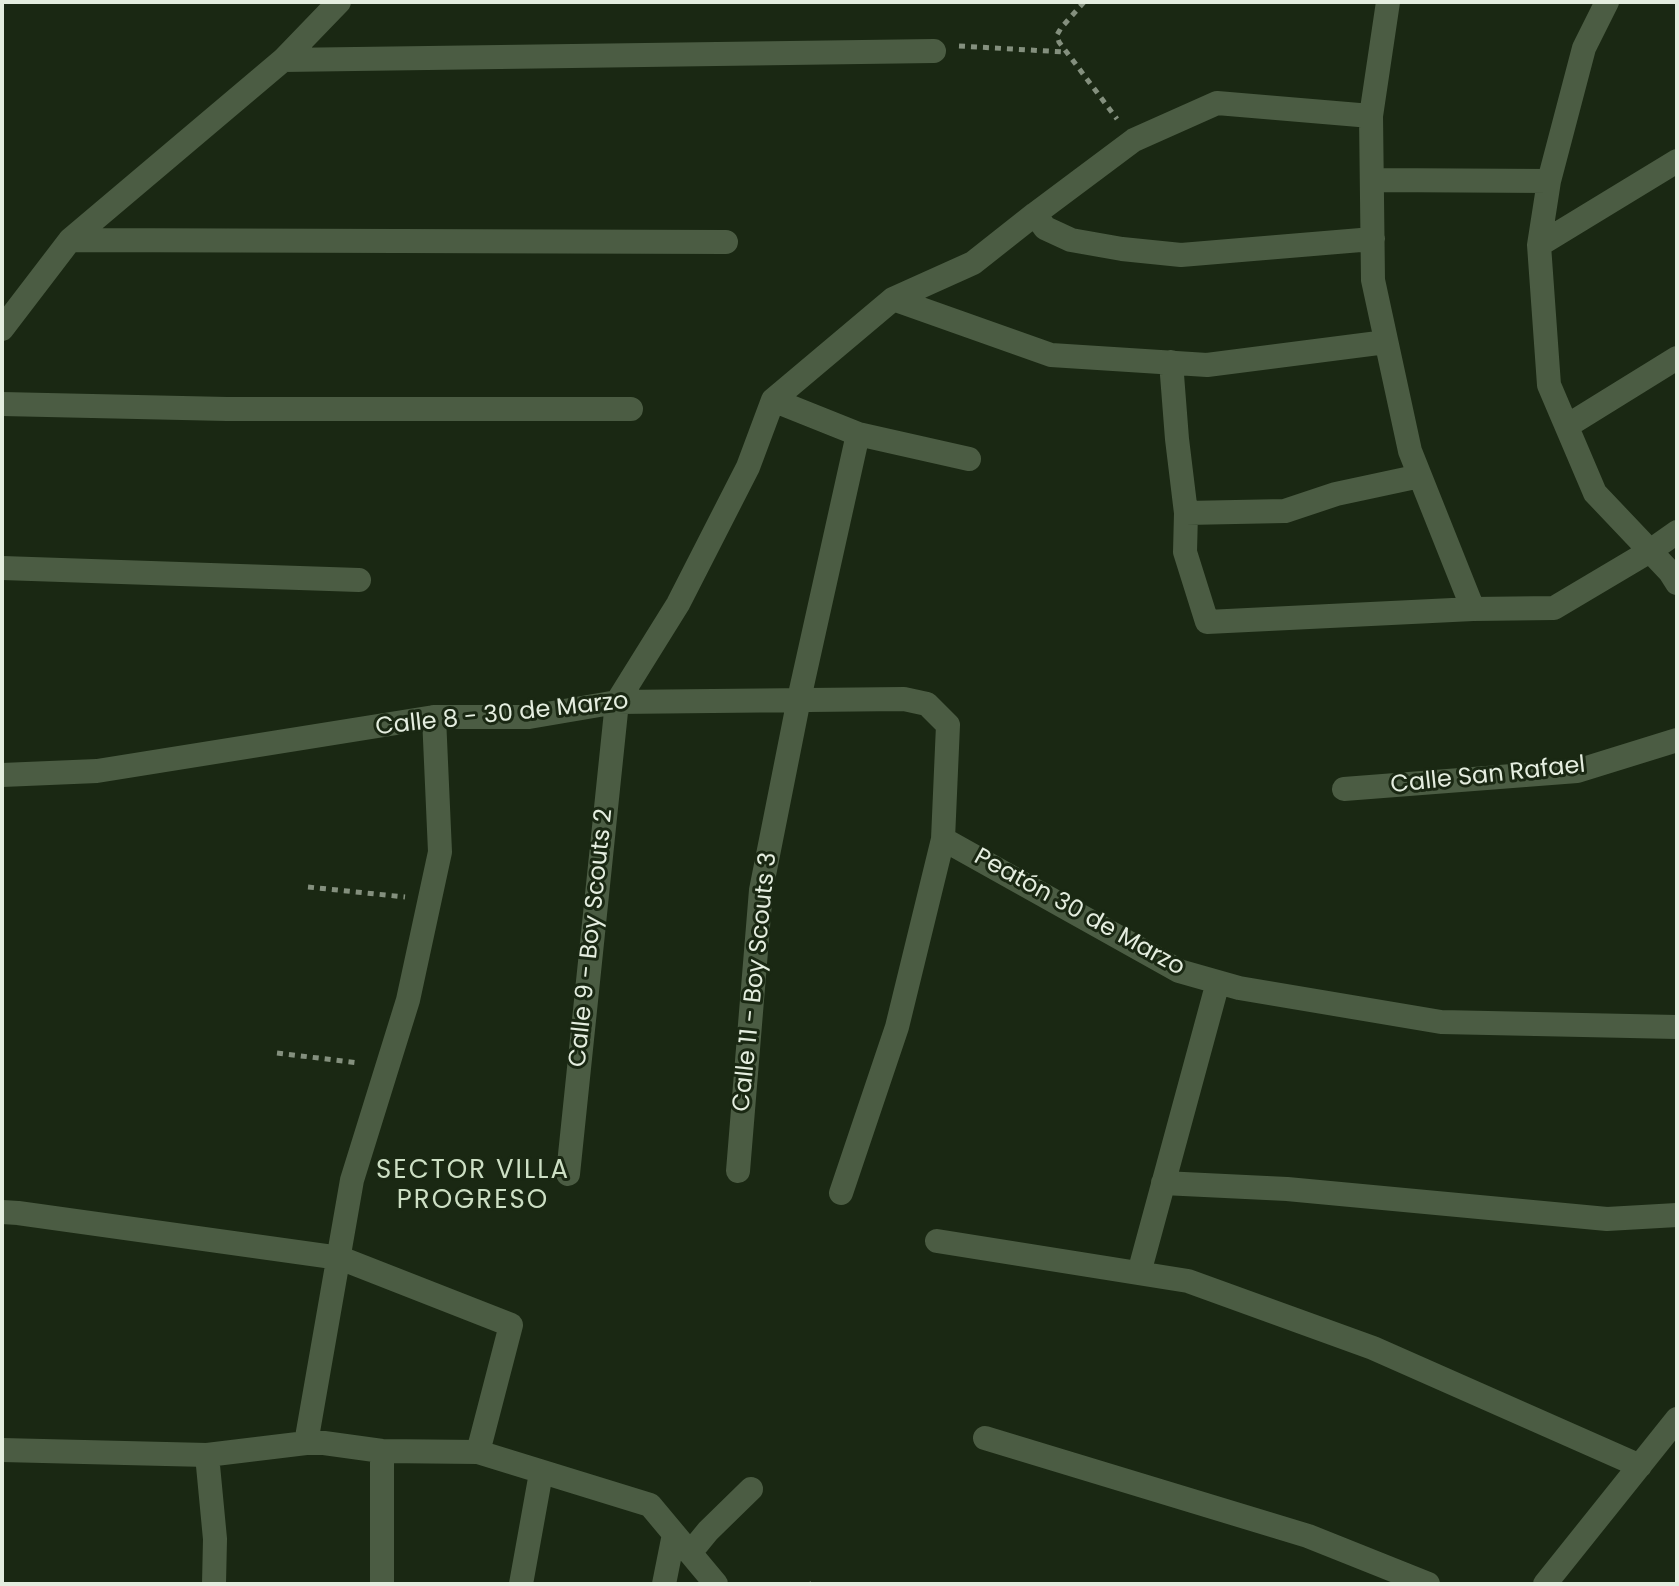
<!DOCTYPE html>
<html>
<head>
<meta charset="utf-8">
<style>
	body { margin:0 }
	#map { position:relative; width:1679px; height:1586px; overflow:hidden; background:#1a2813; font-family:Poppins,sans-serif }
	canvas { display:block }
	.frame { position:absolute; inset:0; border:4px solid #e4eddf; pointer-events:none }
</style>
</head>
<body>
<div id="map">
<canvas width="1679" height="1586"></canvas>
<div class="frame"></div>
</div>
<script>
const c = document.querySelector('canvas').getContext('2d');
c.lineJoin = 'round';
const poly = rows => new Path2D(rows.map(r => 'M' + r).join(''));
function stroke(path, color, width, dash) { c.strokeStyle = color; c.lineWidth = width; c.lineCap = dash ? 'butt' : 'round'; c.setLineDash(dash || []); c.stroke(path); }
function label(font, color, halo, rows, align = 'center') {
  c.font = font + ' Poppins,sans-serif'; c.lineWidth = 6; c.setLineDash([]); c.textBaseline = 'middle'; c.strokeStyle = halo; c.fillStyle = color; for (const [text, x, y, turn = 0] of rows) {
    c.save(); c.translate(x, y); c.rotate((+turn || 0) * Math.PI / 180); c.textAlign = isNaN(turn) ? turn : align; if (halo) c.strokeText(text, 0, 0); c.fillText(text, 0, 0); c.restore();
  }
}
stroke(poly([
	[1084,2,1061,28,1057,35,1059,42,1117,119],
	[959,46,1065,52],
	[308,887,405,897],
	[277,1053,359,1063],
	[811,1584,812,1583]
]), '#84907e', 5, [6, 6]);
stroke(poly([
	[1388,2,1371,116,1373,280,1410,451,1473,609],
	[1607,2,1584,48,1549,181,1539,245,1549,385,1595,493,1670,572,1677,583],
	[283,60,934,51],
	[1373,180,1549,181],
	[1035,214,1045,228,1071,240,1122,249,1181,255,1373,239],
	[70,240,726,242],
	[1539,245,1677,161],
	[893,299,1051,355,1207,365,1386,342],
	[2,329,70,240,283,60,339,2],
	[1171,362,1177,439,1186,513,1185,552,1207,622,1473,609,1554,608,1650,551,1677,532],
	[773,400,858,434,969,459],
	[2,404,227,409,631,409],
	[1567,426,1677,358],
	[1186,513,1285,511,1336,494,1420,476],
	[2,568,359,580],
	[2,775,97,771,434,717,529,717,617,702,904,699,927,704,948,725,943,839,897,1027,841,1193],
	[1344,789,1577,771,1677,740],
	[943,839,1179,971,1239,988,1441,1022,1677,1027],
	[738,1171,761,890,799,699,858,434],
	[568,1174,617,702,678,604,748,467,773,400,893,299,973,263,1035,214,1134,140,1217,103,1371,116],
	[1163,1183,1287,1189,1607,1219,1677,1215],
	[2,1212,18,1213,340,1258,511,1325,478,1452],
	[937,1241,1188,1281,1373,1348,1640,1466],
	[1139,1273,1218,982],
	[985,1438,1308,1536,1428,1584],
	[306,1443,352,1180,408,1000,440,852,434,717],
	[2,1450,207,1455,306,1443,324,1443,382,1451,478,1452,650,1505,716,1584],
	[382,1451,382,1584],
	[207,1455,215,1539,214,1584],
	[690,1553,708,1531,751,1489],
	[521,1584,541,1473],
	[664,1584,674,1534],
	[1545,1584,1677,1419]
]), '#4b5c43', 24);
label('24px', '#e4eddf', '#1a2813', [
	["Calle 8 - 30 de Marzo",502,715,-6],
	["Calle San Rafael",1488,776,-6],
	["Peatón 30 de Marzo",1079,913,29],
	["Calle 9 - Boy Scouts 2",592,938,-84],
	["Calle 11 - Boy Scouts 3",756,982,-84]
]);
c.letterSpacing = '2px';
label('26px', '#cddfc4', '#1a2813', [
	["SECTOR VILLA",473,1171],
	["PROGRESO",473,1201]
]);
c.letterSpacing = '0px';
</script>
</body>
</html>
